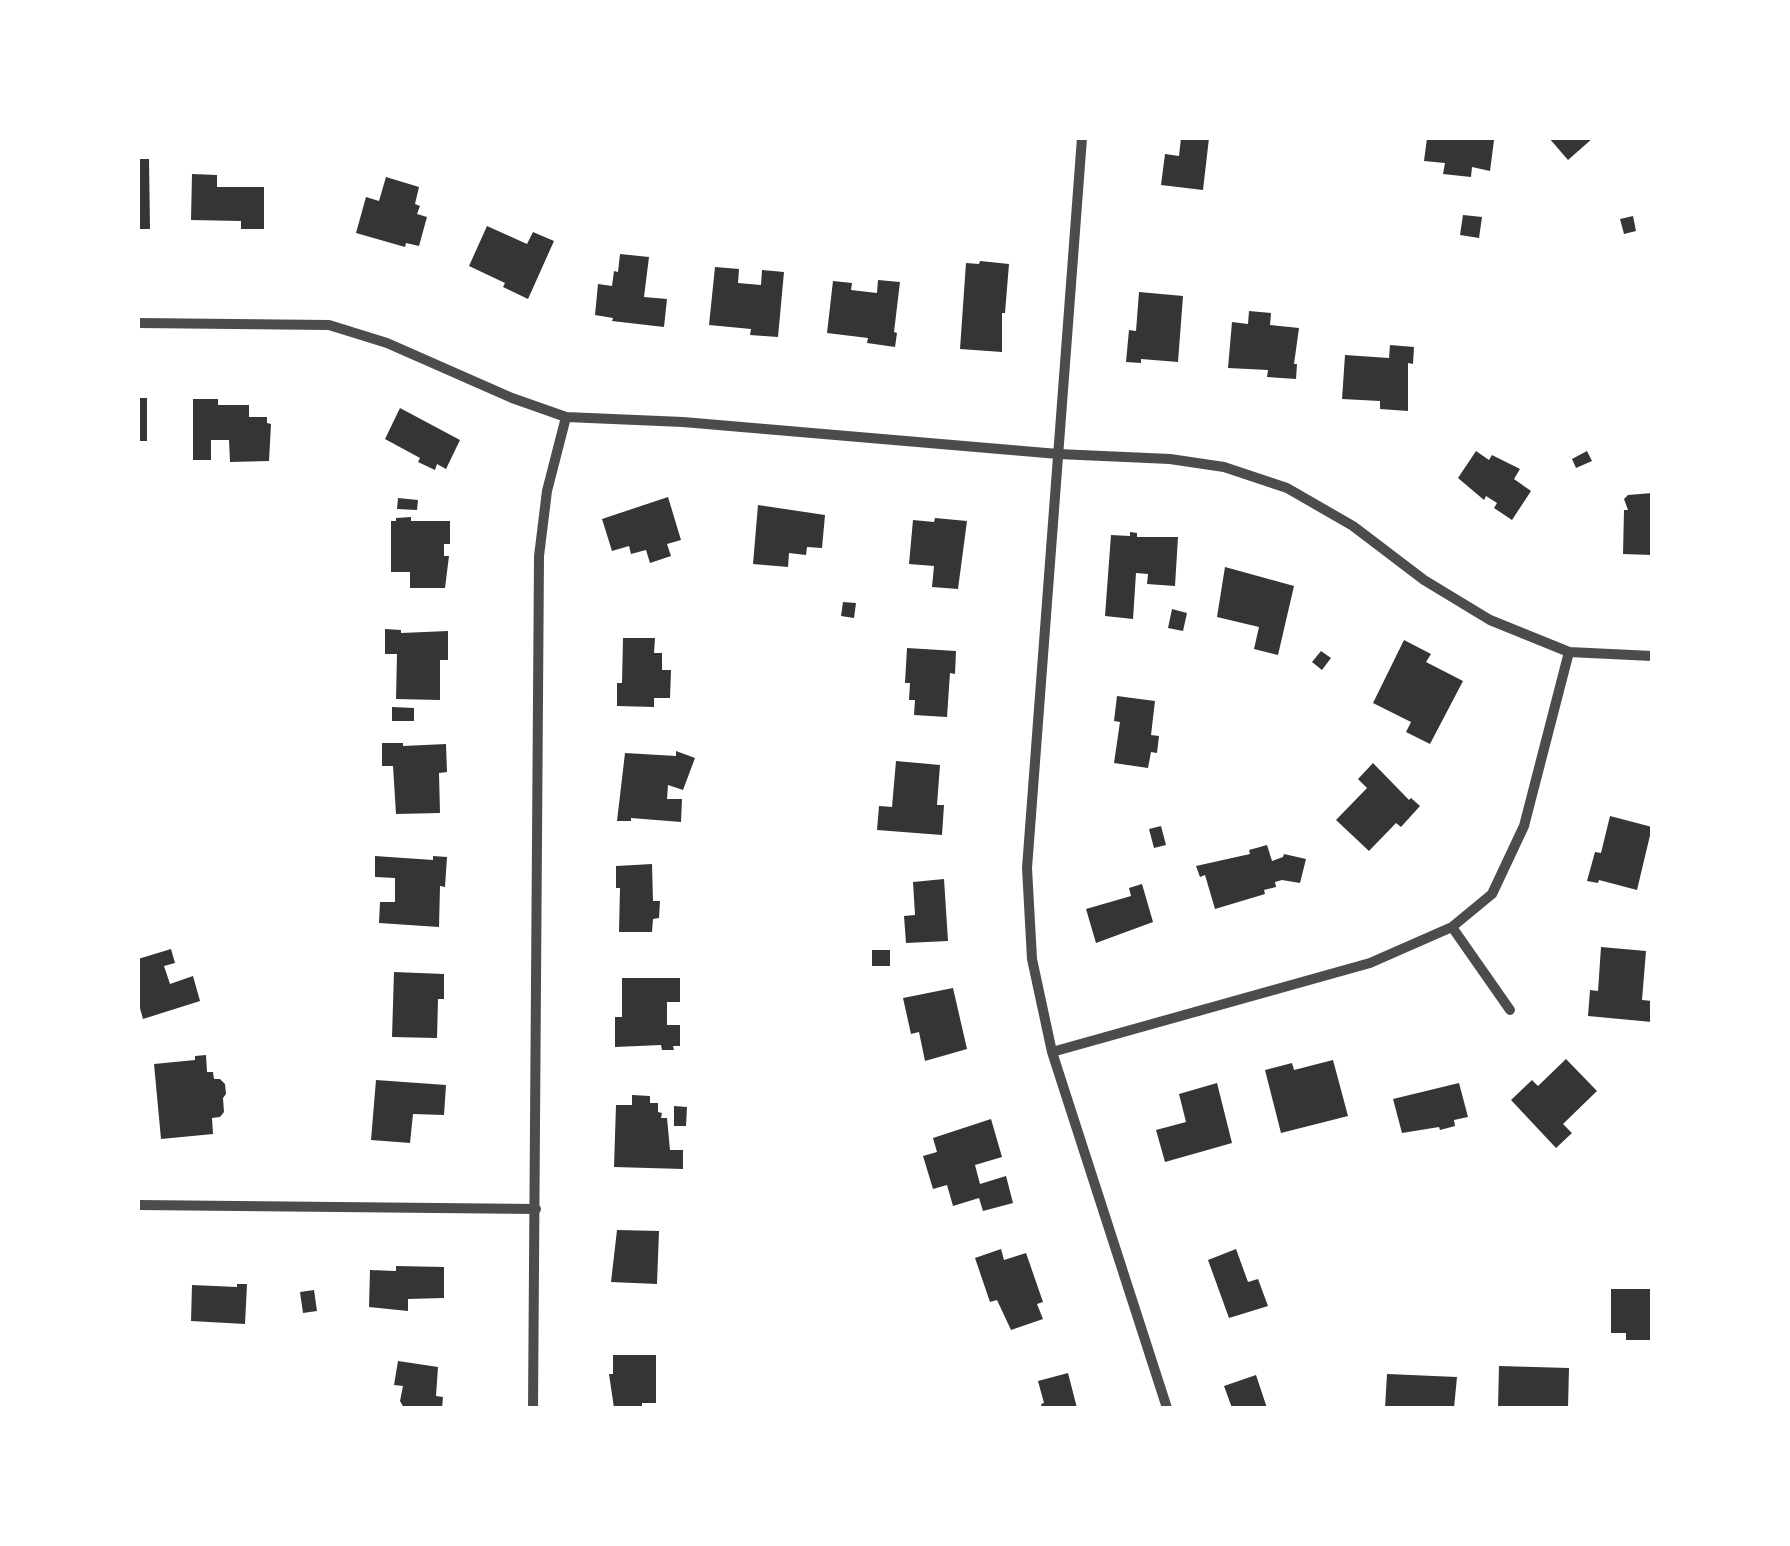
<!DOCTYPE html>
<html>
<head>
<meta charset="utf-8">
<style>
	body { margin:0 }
	#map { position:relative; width:1790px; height:1546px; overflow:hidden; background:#fff; font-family:Manrope,sans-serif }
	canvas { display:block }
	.frame { position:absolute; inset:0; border:140px solid #fff; pointer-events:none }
</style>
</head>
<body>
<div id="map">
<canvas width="1790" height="1546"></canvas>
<div class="frame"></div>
</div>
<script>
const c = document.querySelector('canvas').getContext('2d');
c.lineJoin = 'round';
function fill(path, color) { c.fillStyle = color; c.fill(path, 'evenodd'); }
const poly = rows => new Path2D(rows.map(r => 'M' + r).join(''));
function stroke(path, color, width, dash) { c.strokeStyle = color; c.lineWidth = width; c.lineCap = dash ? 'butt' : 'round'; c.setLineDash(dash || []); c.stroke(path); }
fill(poly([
	[1181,138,1209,138,1203,190,1161,185,1165,154,1179,156],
	[1427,138,1494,140,1490,171,1472,167,1471,177,1443,174,1445,163,1424,161],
	[1549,138,1593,138,1568,160],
	[138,159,149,159,150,229,138,229],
	[192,174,217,175,217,187,264,187,264,229,241,229,241,221,191,220],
	[386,177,419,187,415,204,420,206,417,214,427,217,419,246,406,243,405,247,356,233,366,197,379,201],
	[1463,215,1482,217,1479,238,1460,235],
	[1633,216,1636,231,1624,234,1620,219],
	[487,226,527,244,533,232,554,241,528,299,503,287,505,283,469,266],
	[620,254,649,257,644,297,667,299,664,327,612,321,613,318,595,315,598,284,612,286,614,271,618,272],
	[980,261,1009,264,1005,313,1002,313,1002,352,960,349,966,263,979,264],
	[715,267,739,269,738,283,761,285,762,270,784,272,778,337,750,335,751,329,709,325],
	[878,280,900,282,894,332,897,333,895,347,867,343,868,338,827,333,833,281,852,283,851,290,877,293],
	[1139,292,1183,296,1178,362,1141,359,1141,363,1126,362,1129,330,1136,331],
	[1249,311,1271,313,1270,325,1299,328,1294,364,1297,364,1296,379,1267,377,1268,370,1228,368,1232,322,1248,324],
	[1390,345,1414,347,1413,364,1408,363,1408,411,1380,409,1380,401,1342,399,1345,355,1389,358],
	[138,398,147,398,147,441,138,441],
	[193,399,218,399,218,405,249,405,249,417,267,417,267,423,271,424,269,461,230,462,229,440,211,440,211,460,193,460],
	[400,408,460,440,446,469,437,464,435,470,418,462,420,458,385,439],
	[1476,451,1489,460,1492,455,1520,469,1514,479,1531,491,1512,520,1494,508,1497,503,1486,496,1484,500,1458,478],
	[1587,451,1592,461,1576,468,1572,459],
	[1652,493,1652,555,1623,554,1624,510,1628,510,1624,499,1628,495],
	[668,497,681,540,667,544,671,556,650,563,646,550,631,554,629,546,612,551,602,519],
	[398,498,418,500,417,510,397,509],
	[758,505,825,515,822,548,807,547,806,555,789,553,788,567,753,564],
	[411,517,411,521,450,521,450,544,444,544,444,556,449,556,445,588,410,588,410,572,391,572,391,521,396,521,396,518],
	[935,518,967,521,958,589,932,587,934,566,909,564,913,520,934,522],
	[1130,532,1137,533,1137,537,1178,537,1175,586,1147,584,1148,574,1136,573,1133,619,1105,616,1111,535,1130,536],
	[1225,567,1294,586,1278,655,1254,649,1259,627,1217,617],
	[843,602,856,603,854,618,841,616],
	[1172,609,1187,613,1183,631,1168,628],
	[385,629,401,630,401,633,448,631,448,660,440,660,440,700,396,699,397,654,385,654],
	[623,638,655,638,654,653,662,653,662,670,671,670,670,698,654,698,654,707,617,706,617,683,622,683],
	[1404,640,1431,654,1426,662,1463,681,1430,744,1406,732,1411,722,1373,703],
	[907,648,956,651,955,674,950,673,947,717,914,715,915,700,909,700,910,683,905,683],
	[1321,651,1331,658,1322,670,1312,662],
	[1117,696,1155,701,1151,735,1159,736,1157,753,1151,752,1148,768,1114,763,1120,722,1114,721],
	[392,707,414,708,414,721,392,721],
	[382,743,403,743,403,746,446,744,447,772,439,773,440,813,396,814,393,766,382,766],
	[676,751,695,758,683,790,668,785,667,799,682,799,681,822,631,818,631,821,617,821,625,753,676,756],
	[896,761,940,765,937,805,944,805,942,835,877,830,879,806,892,807],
	[1373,763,1409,800,1411,798,1420,806,1401,827,1396,823,1369,851,1336,820,1367,788,1358,779],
	[1610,816,1652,827,1637,890,1599,880,1598,883,1587,881,1595,852,1601,853],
	[1161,826,1166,845,1154,848,1149,829],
	[1267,845,1272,861,1283,857,1284,854,1306,859,1300,883,1282,880,1275,882,1276,887,1264,890,1265,894,1215,909,1205,875,1200,877,1196,866,1250,854,1249,850],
	[375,856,433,860,433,856,447,857,445,887,440,886,439,927,379,923,380,902,395,902,395,878,375,877],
	[652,864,653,901,660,901,659,918,653,919,652,932,619,932,620,888,616,888,616,866],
	[944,879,948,941,906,943,904,916,915,915,913,882],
	[1142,884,1153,922,1096,943,1086,909,1131,896,1129,888],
	[1601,947,1646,951,1642,1000,1652,1001,1652,1022,1588,1016,1590,990,1598,991],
	[171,949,175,963,164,966,170,984,193,976,200,1001,143,1019,138,1001,138,959],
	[872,950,890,950,890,966,872,966],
	[394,972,444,974,444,999,438,999,437,1038,392,1037],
	[622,978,680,978,680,1002,667,1002,667,1025,680,1025,680,1046,673,1046,674,1050,662,1050,661,1045,615,1047,615,1017,622,1017],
	[953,988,967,1049,925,1061,919,1032,911,1034,903,998],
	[206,1055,207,1072,213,1072,214,1079,220,1079,225,1084,226,1094,223,1098,224,1112,220,1117,212,1118,213,1134,161,1139,154,1064,195,1060,195,1056],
	[1566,1059,1597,1091,1563,1124,1572,1133,1556,1148,1511,1100,1532,1080,1538,1086],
	[1333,1060,1348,1116,1281,1133,1265,1070,1292,1063,1294,1070],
	[376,1080,446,1085,444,1115,413,1114,410,1143,371,1140],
	[1217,1083,1232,1143,1165,1162,1156,1130,1186,1122,1179,1094],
	[1459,1083,1468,1117,1454,1120,1455,1126,1440,1130,1439,1127,1402,1133,1393,1099],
	[632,1095,650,1096,650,1103,658,1103,658,1112,662,1113,661,1118,667,1118,670,1150,683,1150,683,1169,614,1167,616,1105,632,1105],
	[674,1106,687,1107,686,1126,674,1126],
	[991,1119,1002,1157,975,1165,980,1184,1006,1176,1013,1203,983,1211,979,1198,953,1206,947,1185,933,1189,923,1156,937,1152,933,1138],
	[617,1230,659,1231,657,1284,611,1282],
	[1001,1249,1004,1260,1026,1253,1043,1302,1037,1304,1043,1319,1011,1330,997,1300,990,1302,975,1258],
	[1236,1249,1248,1282,1258,1279,1268,1306,1229,1318,1208,1260],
	[396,1266,444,1267,444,1298,408,1299,408,1311,369,1307,370,1270,396,1271],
	[237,1284,247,1284,245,1324,191,1321,192,1285,237,1287],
	[1611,1289,1652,1289,1652,1340,1626,1340,1626,1333,1611,1333],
	[314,1290,317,1311,303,1313,300,1292],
	[613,1355,656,1355,656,1403,642,1403,642,1408,614,1408,609,1374,613,1374],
	[398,1361,438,1367,436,1396,443,1397,442,1408,404,1408,400,1401,403,1386,394,1385],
	[1499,1366,1569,1368,1568,1408,1498,1408],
	[1068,1373,1077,1408,1042,1408,1041,1404,1044,1403,1038,1381],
	[1387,1374,1457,1377,1454,1408,1385,1408],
	[1256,1375,1267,1408,1232,1408,1224,1386]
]), '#353535');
stroke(poly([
	[1082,138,1027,868,1032,959,1052,1052,1167,1408],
	[138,323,329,325,387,343,512,398,566,417,683,422,1058,454,1170,459,1224,467,1287,488,1353,526,1424,580,1490,620,1569,652,1652,656],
	[1452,927,1510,1010],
	[1052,1052,1370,963,1452,927,1492,894,1524,826,1569,652],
	[138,1205,536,1209],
	[533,1408,539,556,547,491,566,417]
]), '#4c4c4c', 10);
</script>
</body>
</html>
